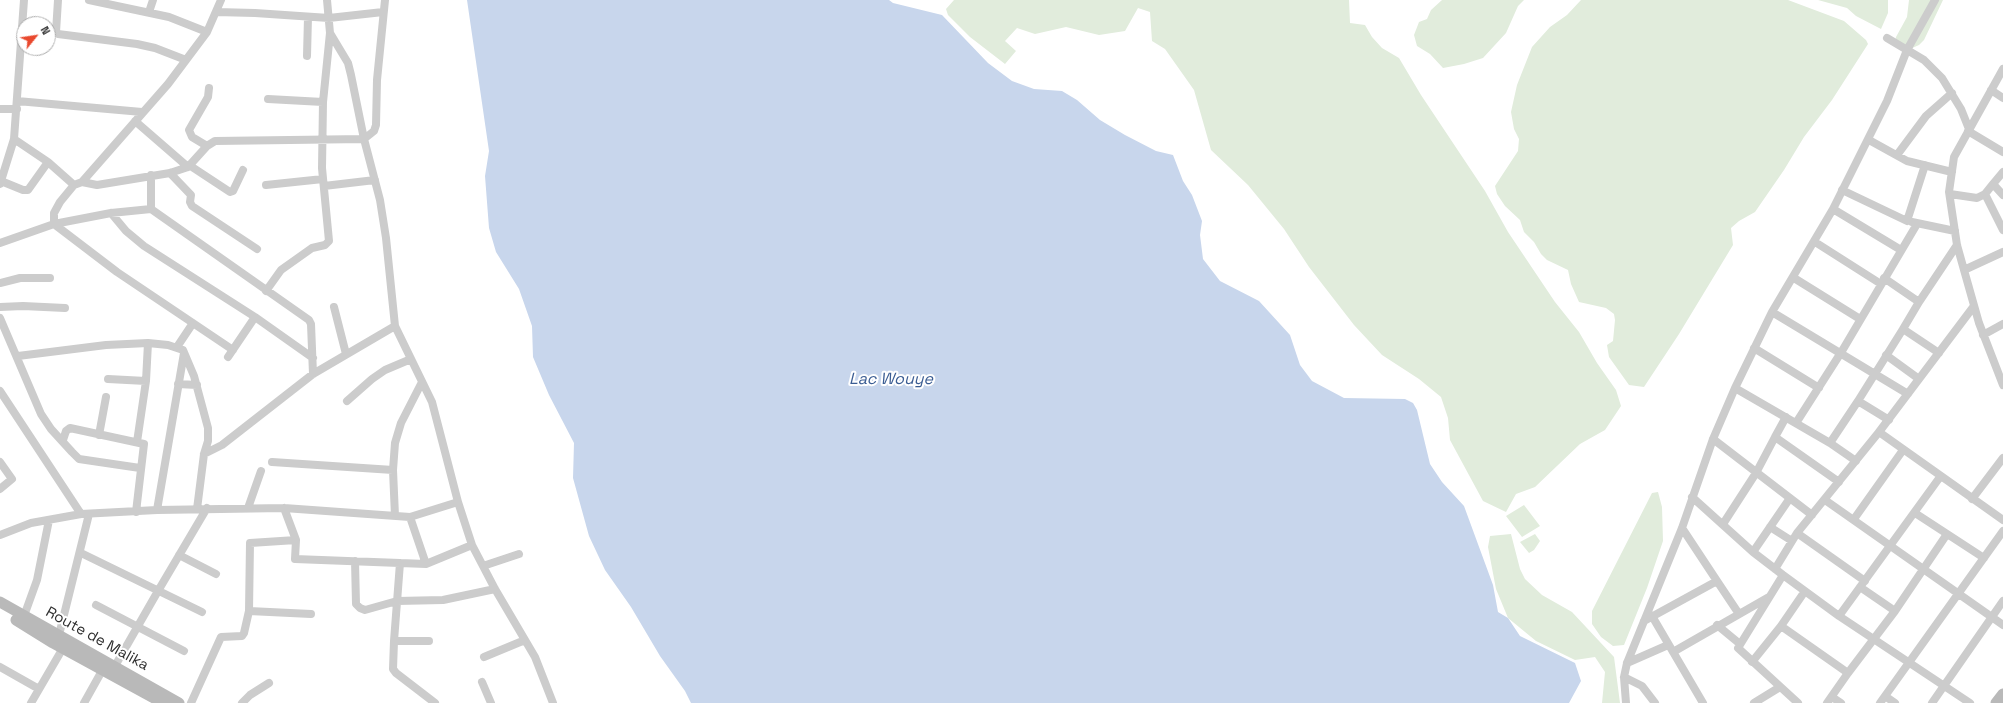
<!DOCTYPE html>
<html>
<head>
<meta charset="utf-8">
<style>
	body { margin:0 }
	#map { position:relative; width:2003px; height:703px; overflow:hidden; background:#fff; font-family:"Space Grotesk",sans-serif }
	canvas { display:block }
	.north { position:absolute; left:16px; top:16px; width:40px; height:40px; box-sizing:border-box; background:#fff; border:1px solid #acacac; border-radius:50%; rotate:60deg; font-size:11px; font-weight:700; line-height:16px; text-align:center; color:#2f2f2f }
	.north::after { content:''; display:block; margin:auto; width:14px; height:18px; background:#e9492e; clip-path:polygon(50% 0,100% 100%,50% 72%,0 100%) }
</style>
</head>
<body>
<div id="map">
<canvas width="2003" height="703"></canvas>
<div class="north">N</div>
</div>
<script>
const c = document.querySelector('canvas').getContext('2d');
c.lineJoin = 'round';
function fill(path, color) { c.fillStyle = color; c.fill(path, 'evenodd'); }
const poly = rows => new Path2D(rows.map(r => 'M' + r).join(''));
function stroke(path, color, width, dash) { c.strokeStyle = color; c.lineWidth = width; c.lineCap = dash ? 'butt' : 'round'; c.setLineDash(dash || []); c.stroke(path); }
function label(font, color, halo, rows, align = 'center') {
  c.font = font + ' "Space Grotesk",sans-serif'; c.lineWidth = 4; c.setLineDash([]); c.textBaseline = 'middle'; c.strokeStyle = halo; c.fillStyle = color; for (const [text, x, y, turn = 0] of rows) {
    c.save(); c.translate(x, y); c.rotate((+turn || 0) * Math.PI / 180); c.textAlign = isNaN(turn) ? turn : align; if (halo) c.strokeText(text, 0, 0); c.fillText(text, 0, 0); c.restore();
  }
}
fill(poly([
	[954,0,1349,0,1350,23,1365,25,1372,37,1382,48,1399,58,1421,95,1485,191,1508,232,1555,302,1579,332,1597,363,1616,390,1621,406,1605,430,1580,444,1535,487,1516,494,1506,512,1483,501,1450,440,1448,418,1441,397,1419,379,1382,355,1354,325,1309,267,1284,229,1248,185,1211,150,1194,90,1165,49,1152,41,1150,12,1138,8,1125,31,1099,35,1066,27,1035,34,1017,28,1005,41,1016,51,1005,64,970,37,948,15,946,9],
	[1442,0,1524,0,1518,6,1506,33,1483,58,1464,64,1443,68,1430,54,1417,46,1414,35,1419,22,1427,19,1431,10],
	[1581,0,1788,0,1844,21,1866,40,1868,44,1832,100,1804,137,1784,170,1755,212,1739,221,1731,228,1733,245,1679,334,1644,387,1629,385,1609,357,1607,345,1613,341,1615,320,1614,314,1606,308,1579,302,1571,284,1568,270,1547,260,1541,254,1534,242,1524,232,1520,220,1505,206,1497,194,1495,186,1518,151,1519,139,1514,129,1511,112,1517,85,1532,47,1550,27,1567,15],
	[1818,0,1888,0,1888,13,1881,29,1856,16,1847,8],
	[1909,0,1943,0,1924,40,1919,45,1910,49,1895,42,1896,37,1907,17],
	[1658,492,1662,507,1663,541,1647,588,1624,645,1613,646,1601,637,1592,624,1592,611,1652,493],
	[1524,505,1540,526,1522,537,1506,516],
	[1511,534,1520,569,1525,579,1542,595,1572,612,1614,657,1620,703,1602,703,1605,672,1595,657,1575,660,1536,641,1508,618,1496,589,1488,547,1490,536],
	[1535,534,1540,541,1534,550,1529,553,1520,542]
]), '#e1ecdc');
fill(poly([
	[467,0,889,0,893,3,942,15,988,63,1012,81,1034,89,1062,91,1077,100,1100,120,1125,135,1156,151,1173,155,1183,181,1192,195,1202,221,1200,235,1203,259,1220,281,1259,301,1290,335,1300,365,1312,381,1344,398,1405,399,1413,403,1417,410,1430,464,1442,482,1464,506,1493,585,1498,612,1508,618,1520,636,1575,663,1581,681,1569,703,691,703,685,691,660,656,631,607,605,570,589,536,573,478,574,443,549,395,533,357,532,326,519,289,496,252,489,228,485,176,489,151]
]), '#c8d6ec');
stroke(poly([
	[58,0,56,32,58,34,137,44,155,48,186,60],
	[89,0,169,17,207,32],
	[221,0,207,32,168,84,82,182,74,185,60,202,54,213,54,224,117,272,233,350],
	[327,0,330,33,348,63,351,75,364,139,380,200,386,238,395,326,432,402,458,502,472,545,495,589,535,657,553,703],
	[149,12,153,0],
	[216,12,255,13,329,18,383,12],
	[1887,38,1924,60,1942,78,1961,109,1969,129],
	[307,56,308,17],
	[2003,69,1954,157,1949,192,1957,245,1964,270,1979,323,2003,385],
	[1991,90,2003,98],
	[268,99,323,102],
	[17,101,142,112],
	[0,109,17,109],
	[135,121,188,167],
	[1968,131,2003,152],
	[14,139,48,162,74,185],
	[1869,140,1907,161,1952,172],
	[207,146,192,137,189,130,208,97,209,88],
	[1897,155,1926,116,1952,93],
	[189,165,230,192,233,191,243,170],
	[170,173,191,195,190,202,192,206,257,249],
	[151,175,151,209],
	[1,181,23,190,28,190,48,162],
	[82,182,97,185,170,173,188,167,207,146,215,141,364,139,374,131,376,125,377,80,385,0],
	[0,184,14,139,24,0],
	[1993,184,2003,172],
	[266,185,323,179],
	[324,186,375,180],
	[1842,190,1907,221,1925,165],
	[1950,194,1977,198,1985,194],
	[2003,195,1993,184,1985,194,2003,230],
	[1833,209,1901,250],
	[111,213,126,231,144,246,255,317,313,358],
	[1912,222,1955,231],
	[1815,242,1881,284],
	[0,243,54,224,111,213,151,209,309,320,311,324,313,374],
	[1964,270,2003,252],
	[1794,278,1860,319],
	[1884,278,1919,302,1903,329,1939,353],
	[0,283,20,278,50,278],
	[266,291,281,270,312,248,325,245,329,241,322,168,323,102,330,33],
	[1919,302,1957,245],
	[0,307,23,306,65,308],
	[334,307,346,354],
	[1772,312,1908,394],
	[0,318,41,414,51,429,72,452,79,459,140,468],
	[1983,335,2003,324],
	[177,347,193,323],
	[1754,348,1819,388],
	[1886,355,1919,379],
	[18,356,106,345,148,343,168,345,183,350,194,376,208,428,208,441,204,454,197,509],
	[228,357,255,317],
	[108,379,146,381],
	[178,384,197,385],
	[1735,388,1830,443],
	[0,391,81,514],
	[347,401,372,379,385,370,411,359],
	[1858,401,1903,329],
	[1786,417,1775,437,1839,482],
	[1796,423,1842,351,1917,224],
	[1879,432,1974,306],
	[99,435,106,397],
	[1713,439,1812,515],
	[63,440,66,431,70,428,144,444,136,512],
	[137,442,146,381,148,343],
	[204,454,222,445,313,374,395,326],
	[1856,461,1830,443,1858,401,1889,420],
	[0,462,12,479,0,489],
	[272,462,393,470],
	[1692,497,1753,552,1783,575,1839,616,1970,703],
	[1972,499,2003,458],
	[1825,500,2003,625],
	[248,508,261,471],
	[284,508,296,540,295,559,426,564,472,545],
	[157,510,184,353],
	[1915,513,1984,558],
	[395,516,393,470,395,443,401,423,422,382],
	[410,517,426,564],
	[1854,519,1903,450],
	[1723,524,1756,473,1775,437],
	[1770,527,1792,541],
	[1682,528,1717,581],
	[1797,533,1865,581],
	[0,535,31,523,81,514,157,510,284,508,410,517,458,502],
	[1753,552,1790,498],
	[81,553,202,612],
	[179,555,216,574],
	[355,561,356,604,360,608,365,610,397,601,443,600,495,589],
	[483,566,519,554],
	[1775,569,1797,533,1879,432,2003,520],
	[1783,575,1738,648,1798,703],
	[1860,587,1895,611],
	[96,605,184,651],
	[249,611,311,614],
	[24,616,37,580,49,520],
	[1652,616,1703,703],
	[1839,616,1940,477],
	[1644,621,1717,581,1739,614],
	[1717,625,1740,644],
	[1781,626,1848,673,1895,611,1947,534],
	[59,635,89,514],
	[394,641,400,563],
	[429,641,394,641,393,669,396,673,435,703],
	[1673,652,1769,597],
	[484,657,525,640],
	[1752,662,1781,626,1805,591],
	[1627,663,1668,645],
	[115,666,158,591,207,508],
	[0,667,39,689],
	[1624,677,1642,686,1655,703],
	[482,682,491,703],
	[1832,697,1841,703],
	[31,703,63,648],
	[84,703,103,669],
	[191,703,221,637,242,636,244,633,249,611,250,543,296,540],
	[242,703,250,695,269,683],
	[1626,703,1624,677,1627,663,1682,528,1713,439,1735,388,1772,312,1833,209,1887,101,1907,50,1935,0],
	[1754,703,1780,687],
	[1827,703,1848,673],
	[1880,703,1885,696],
	[1895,703,1885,696,2003,531],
	[1932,703,2003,601]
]), '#ccc', 8);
stroke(poly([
	[0,602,179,703],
	[16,620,53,643,163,703],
	[1996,703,2003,694]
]), '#b9b9b9', 11);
label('15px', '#2f2f2f', '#fff', [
	["Route de Malika",97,639,29]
]);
label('italic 16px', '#3b5d93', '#fff', [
	["Lac Wouye",891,380]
]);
</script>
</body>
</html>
